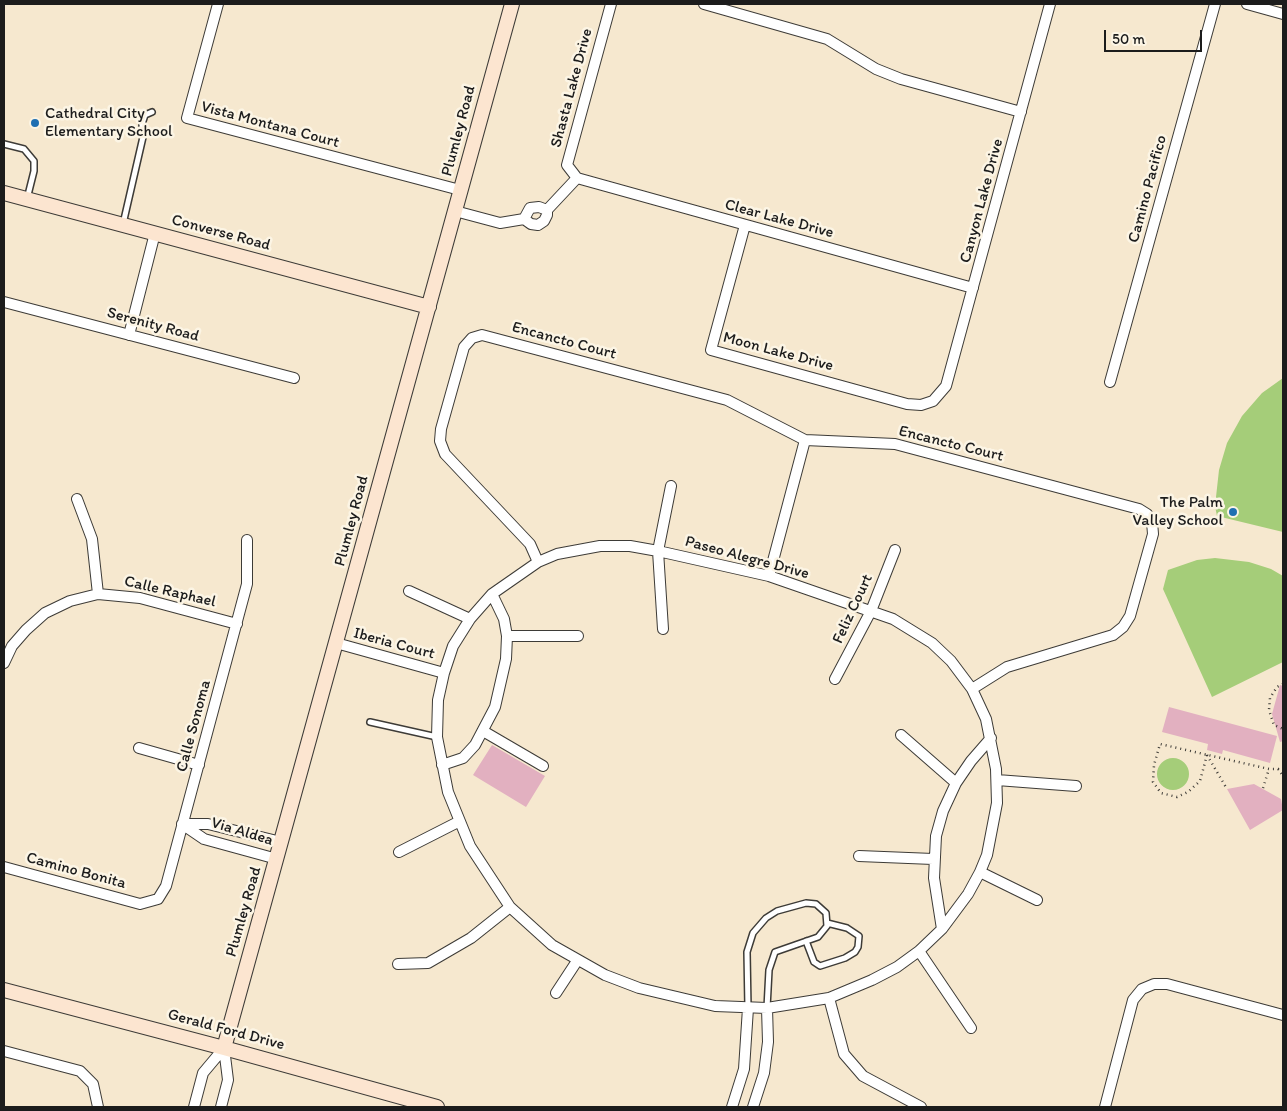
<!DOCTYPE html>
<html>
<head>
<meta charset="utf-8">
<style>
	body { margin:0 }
	#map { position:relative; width:1287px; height:1111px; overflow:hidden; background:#f6e8cf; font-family:Itim,sans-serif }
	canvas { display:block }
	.frame { position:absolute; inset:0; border:5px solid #1c1c1c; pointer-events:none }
	.scale { position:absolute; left:1104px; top:30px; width:98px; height:22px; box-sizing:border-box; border:2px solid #1c1c1c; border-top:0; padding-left:6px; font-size:15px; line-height:18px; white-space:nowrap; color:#1c1c1c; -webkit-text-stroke:4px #fcf5e5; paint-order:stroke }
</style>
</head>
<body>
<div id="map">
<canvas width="1287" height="1111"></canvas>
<div class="frame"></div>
<div class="scale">50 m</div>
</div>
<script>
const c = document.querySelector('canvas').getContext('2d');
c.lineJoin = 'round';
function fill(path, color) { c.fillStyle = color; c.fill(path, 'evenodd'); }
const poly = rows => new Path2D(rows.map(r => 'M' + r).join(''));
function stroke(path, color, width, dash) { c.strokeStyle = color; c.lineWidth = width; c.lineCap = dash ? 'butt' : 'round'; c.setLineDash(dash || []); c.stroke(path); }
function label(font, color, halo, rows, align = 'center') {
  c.font = font + ' Itim,sans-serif'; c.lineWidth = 5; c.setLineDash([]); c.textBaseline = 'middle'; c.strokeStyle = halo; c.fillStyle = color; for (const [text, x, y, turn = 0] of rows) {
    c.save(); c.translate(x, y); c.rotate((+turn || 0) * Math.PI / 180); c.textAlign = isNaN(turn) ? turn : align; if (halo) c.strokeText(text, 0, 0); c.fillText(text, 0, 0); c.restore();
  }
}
fill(poly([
	[1283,378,1283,532,1217,516,1215,506,1219,470,1227,443,1242,416,1262,393],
	[1215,558,1249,562,1271,569,1283,576,1283,662,1212,697,1163,589,1168,570,1197,560],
	'1157 774a16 16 0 1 1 32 0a16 16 0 1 1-32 0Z'
]), '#a5cd79');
fill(poly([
	[1280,685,1283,686,1283,741,1280,742,1272,714],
	[1169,707,1277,736,1270,763,1223,750,1222,754,1207,750,1208,744,1162,732],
	[492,745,545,776,526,807,473,775],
	[1254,784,1281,799,1283,810,1250,830,1227,789]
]), '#e2b0c0');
const lane = poly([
	[4,144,24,149,34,161,34,171,27,199],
	[123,224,143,137,142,124,145,115,152,112],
	[370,722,437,737],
	[806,941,814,962,820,966,845,958,855,952,858,947,859,936,847,928,827,923],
	[748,1008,747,952,753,933,766,918,777,911,806,903,816,904,826,913,827,926,818,937,775,952,769,970,767,1008]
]);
const street = poly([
	[218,4,187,118,460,190],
	[704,4,827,39,876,69,901,79,1021,112],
	[1247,4,1283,14],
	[577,178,973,288],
	[577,178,567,165,611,4],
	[455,211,500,223,524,219,530,208,539,207,547,210],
	[524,219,531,224,538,225,544,221,547,215,547,210,577,178],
	[745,225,711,350,907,404,921,405,933,401,946,386,1050,4],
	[4,302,294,378],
	[129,335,155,233],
	[1110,382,1215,4],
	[77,499,92,539,98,594],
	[600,546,630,546,658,551,769,576,893,619,932,643,951,661,972,689,986,719,996,769,997,803,987,855,980,872,968,894,942,929,919,951,897,967,872,980,829,998,767,1008,715,1006,639,988,605,975,552,945,510,907,470,846,448,792,437,737,438,700,444,673,453,646,470,619,492,594,538,562,557,554,600,546],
	[538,562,530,544,445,454,440,441,441,429,464,347,472,338,482,335,727,400,805,440,895,444,1139,509,1147,514,1152,522,1153,534,1130,616,1123,627,1113,635,1007,667,972,689],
	[769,576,805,440],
	[409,591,470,619],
	[663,629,658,551,671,486],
	[507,636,578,636],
	[336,643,444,673],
	[4,663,12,646,26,630,45,613,70,601,98,594,140,598,237,624],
	[835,679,871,611,895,550],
	[483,731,543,766],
	[901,735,956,783],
	[139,748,199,765],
	[442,765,463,758,475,745,495,707,506,659,507,636,504,619,492,594],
	[997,780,1076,786],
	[399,852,458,822],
	[859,856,933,859],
	[277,859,204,839,182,824,208,824,281,842],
	[4,867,140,904,158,899,166,886,247,584,247,540],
	[980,872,1037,900],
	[942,929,934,878,936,836,943,811,956,783,971,761,991,738],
	[919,951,971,1028],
	[398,964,428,963,471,938,510,907],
	[556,993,577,961],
	[829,998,844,1054,863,1076,921,1107],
	[4,1051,80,1071,93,1084,98,1107],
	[194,1107,203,1073,224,1048],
	[221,1107,228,1080,224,1048],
	[732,1107,744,1069,748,1008],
	[753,1107,764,1073,768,1042,767,1008],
	[1105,1107,1133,1000,1142,989,1154,984,1167,984,1283,1015]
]);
const secondary = poly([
	[4,193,429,307],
	[4,990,224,1048,437,1107],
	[224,1048,512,4]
]);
stroke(lane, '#3d3b37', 8);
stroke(street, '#3d3b37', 12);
stroke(secondary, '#3d3b37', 16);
stroke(poly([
	[1283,684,1277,687,1270,698,1269,710,1274,725,1283,729],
	[1207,755,1200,781,1188,792,1177,797,1161,793,1153,782,1154,765,1160,744,1269,769,1283,769],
	[1207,755,1227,789],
	[1278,769,1283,776],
	[1263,788,1269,769]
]), '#3d3b37', 2.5, [1, 4]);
stroke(lane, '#fff', 5);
stroke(street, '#fff', 10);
stroke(secondary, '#fce5d0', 14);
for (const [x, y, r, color] of [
	[35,123,5,"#1f6fb2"],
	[1233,512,5,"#1f6fb2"]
]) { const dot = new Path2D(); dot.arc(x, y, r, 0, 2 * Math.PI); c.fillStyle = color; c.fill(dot); stroke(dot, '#fcf5e5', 2); }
label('16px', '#1c1c1c', '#fcf5e5', [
	["Shasta Lake Drive",572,88,-75],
	["Vista Montana Court",270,125,15],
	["Plumley Road",459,131,-75],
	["Camino Pacifico",1148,189,-75],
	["Canyon Lake Drive",982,201,-75],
	["Clear Lake Drive",779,219,15],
	["Converse Road",221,233,15],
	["Serenity Road",153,325,15],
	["Encancto Court",564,341,15],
	["Moon Lake Drive",778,352,15],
	["Encancto Court",951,444,14],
	["Plumley Road",352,521,-75],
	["Paseo Alegre Drive",747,558,15],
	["Calle Raphael",170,592,13],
	["Feliz Court",853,609,-65],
	["Iberia Court",394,644,15],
	["Calle Sonoma",194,726,-75],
	["Via Aldea",242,832,17],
	["Camino Bonita",76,871,15],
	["Plumley Road",244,912,-74],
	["Gerald Ford Drive",226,1030,15]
]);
label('16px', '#1c1c1c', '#fcf5e5', [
	["Cathedral City",45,114],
	["Elementary School",45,132],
	["The Palm",1223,503,"right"],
	["Valley School",1223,521,"right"]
], 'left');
</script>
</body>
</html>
